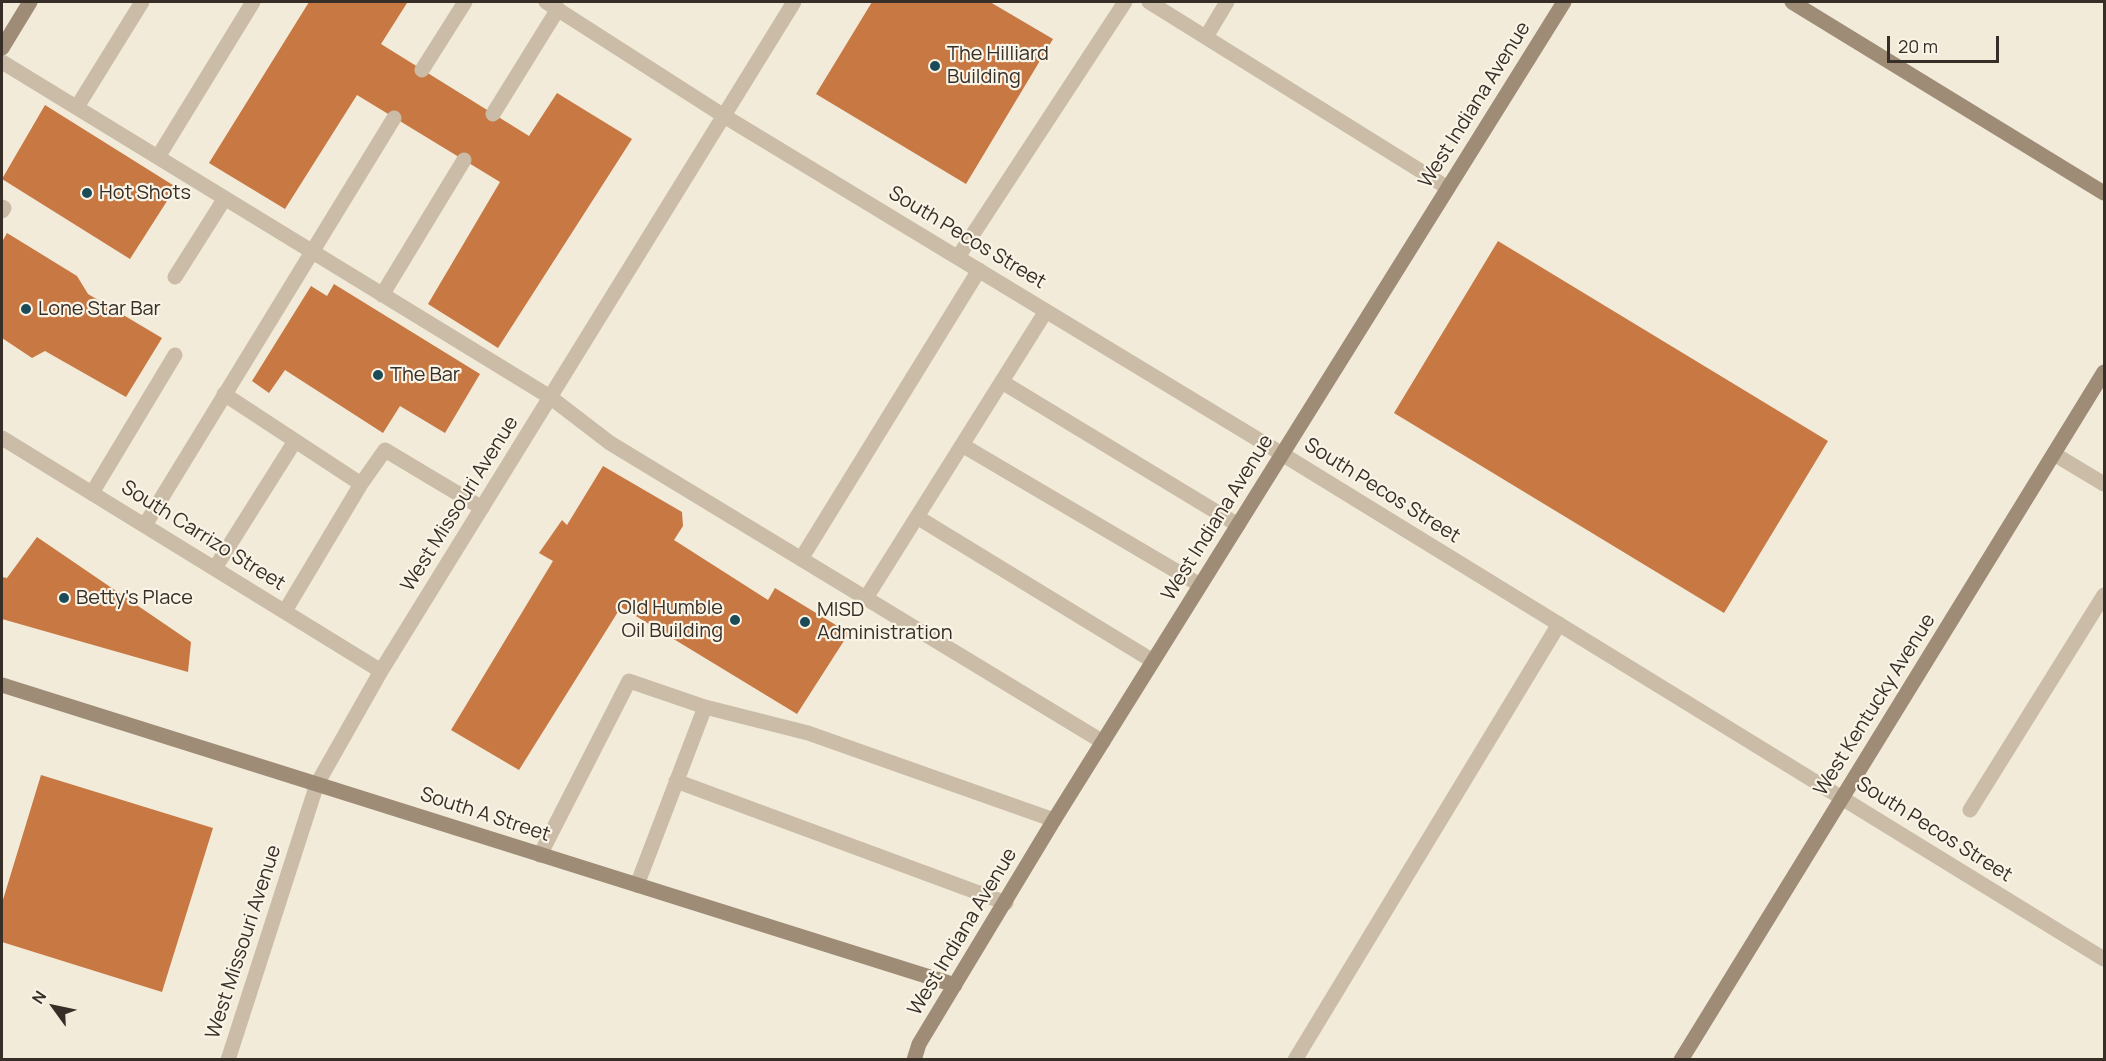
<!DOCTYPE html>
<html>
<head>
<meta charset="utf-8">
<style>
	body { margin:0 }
	#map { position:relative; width:2106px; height:1061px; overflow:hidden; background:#f2ebda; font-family:Manrope,sans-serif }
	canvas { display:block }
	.frame { position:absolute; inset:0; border:3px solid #362e27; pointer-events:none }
	.north { position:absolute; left:24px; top:977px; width:60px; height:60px; -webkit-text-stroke:4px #faf4e7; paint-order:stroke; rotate:303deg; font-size:16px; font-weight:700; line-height:24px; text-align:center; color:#362e27 }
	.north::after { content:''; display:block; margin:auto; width:21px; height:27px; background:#362e27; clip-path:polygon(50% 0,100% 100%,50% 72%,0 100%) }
	.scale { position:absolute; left:1887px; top:36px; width:112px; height:27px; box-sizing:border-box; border:3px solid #362e27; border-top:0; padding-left:8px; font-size:18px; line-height:21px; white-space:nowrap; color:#362e27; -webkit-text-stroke:4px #faf4e7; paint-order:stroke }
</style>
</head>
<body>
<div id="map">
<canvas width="2106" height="1061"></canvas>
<div class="frame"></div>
<div class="north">N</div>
<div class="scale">20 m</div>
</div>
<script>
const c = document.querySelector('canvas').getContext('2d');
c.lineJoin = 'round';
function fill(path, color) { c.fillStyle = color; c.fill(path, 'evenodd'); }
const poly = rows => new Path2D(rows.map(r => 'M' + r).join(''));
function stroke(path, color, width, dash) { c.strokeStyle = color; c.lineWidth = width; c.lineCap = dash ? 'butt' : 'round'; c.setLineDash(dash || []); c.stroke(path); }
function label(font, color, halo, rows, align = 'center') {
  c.font = font + ' Manrope,sans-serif'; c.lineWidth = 4.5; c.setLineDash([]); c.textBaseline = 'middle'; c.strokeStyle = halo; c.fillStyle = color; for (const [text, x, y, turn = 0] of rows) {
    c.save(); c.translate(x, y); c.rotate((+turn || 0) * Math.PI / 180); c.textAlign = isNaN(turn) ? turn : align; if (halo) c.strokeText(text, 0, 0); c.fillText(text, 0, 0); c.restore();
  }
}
fill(poly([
	[309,2,404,2,407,3,381,44,529,136,557,93,632,139,498,348,428,304,500,182,357,95,285,209,209,163],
	[872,2,990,2,1053,39,966,184,816,94],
	[45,105,176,187,130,259,2,179],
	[7,233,77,276,88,294,162,338,126,397,45,351,32,358,2,338,2,242],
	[1498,241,1828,441,1724,613,1394,413],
	[334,284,480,374,445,433,400,406,383,433,285,370,269,393,252,381,311,286,327,296],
	[603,466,682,512,683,526,674,540,768,600,775,588,849,633,797,714,621,607,519,770,451,730,553,561,539,553,562,520,567,525],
	[37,537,191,642,188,672,2,619,2,577,7,578],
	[41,775,213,828,162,992,2,942,2,903]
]), '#c87842');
stroke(poly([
	[1149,2,1448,188],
	[1206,37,1227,2],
	[2,62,550,397,610,443,1103,742],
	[422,70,465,2],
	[77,107,142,2],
	[493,114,558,9],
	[158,157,253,2],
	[2,207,4,208,2,211],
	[958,257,1125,2],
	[175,277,225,198],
	[382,295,464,160],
	[1002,382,1238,525],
	[224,394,361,484,385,450,482,508],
	[962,445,1200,585],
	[2054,454,2104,484],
	[92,493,175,355],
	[917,517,1153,661],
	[145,525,394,118],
	[801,559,979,270],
	[215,568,295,441],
	[866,598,1046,311],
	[285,611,361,484],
	[676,781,1006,903],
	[1970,810,2104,595],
	[540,855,629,681,705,707],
	[637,885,705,707,808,733,1054,820],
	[1295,1060,1559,624]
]), '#cabca6', 15);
stroke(poly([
	[546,2,724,116,1282,454,2104,959],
	[2,438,381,671],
	[228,1060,317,784,381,671,794,2]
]), '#cabca6', 15);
stroke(poly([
	[1792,2,2104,193],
	[2,48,30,2],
	[2,685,955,985],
	[914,1060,919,1044,1054,820,1564,2],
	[1681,1060,2104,372]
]), '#9e8c77', 15);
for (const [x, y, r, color] of [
	[935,66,6,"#1c4b58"],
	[87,193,6,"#1c4b58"],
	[26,309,6,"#1c4b58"],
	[378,375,6,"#1c4b58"],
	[64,598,6,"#1c4b58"],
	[735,620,6,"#1c4b58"],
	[805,622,6,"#1c4b58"]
]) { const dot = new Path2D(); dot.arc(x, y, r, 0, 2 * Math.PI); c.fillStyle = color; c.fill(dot); stroke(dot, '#faf4e7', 2); }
label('20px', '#362e27', '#faf4e7', [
	["The Hilliard",947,54],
	["Building",947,77],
	["Hot Shots",99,193],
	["Lone Star Bar",38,309],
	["The Bar",390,375],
	["Betty's Place",76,598],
	["Old Humble",723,608,"right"],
	["Oil Building",723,631,"right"],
	["MISD",817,610],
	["Administration",817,633]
], 'left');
label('20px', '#362e27', '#faf4e7', [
	["West Indiana Avenue",1475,105,-58],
	["South Pecos Street",967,238,31],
	["South Pecos Street",1382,491,32],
	["West Missouri Avenue",460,504,-58],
	["West Indiana Avenue",1218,518,-58],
	["South Carrizo Street",203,536,32],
	["West Kentucky Avenue",1875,705,-58],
	["South A Street",485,815,18],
	["South Pecos Street",1934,830,32],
	["West Indiana Avenue",963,932,-59],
	["West Missouri Avenue",244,942,-72]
]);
</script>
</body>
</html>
